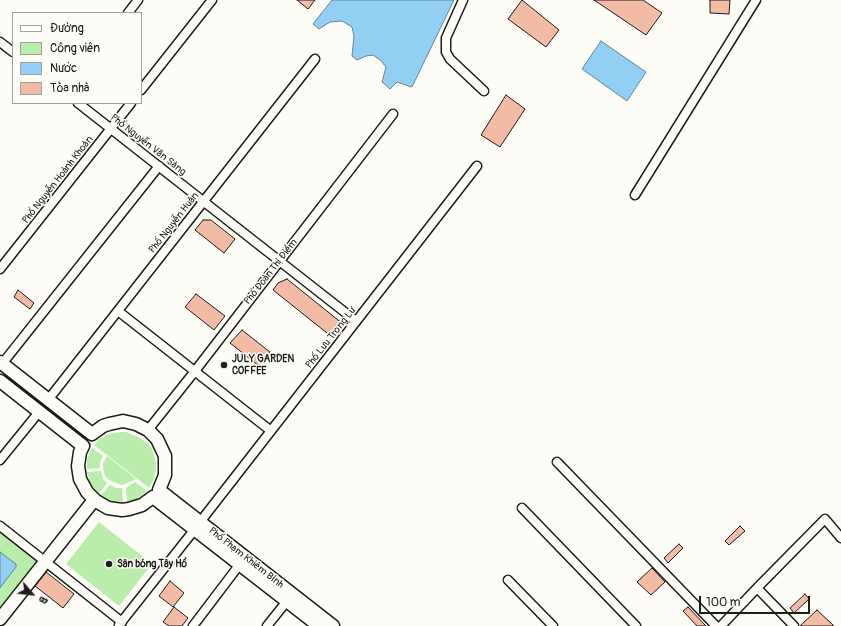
<!DOCTYPE html>
<html>
<head>
<meta charset="utf-8">
<style>
	body { margin:0 }
	#map { position:relative; width:841px; height:626px; overflow:hidden; background:#fdfcf7; font-family:Pangolin,sans-serif }
	canvas { display:block }
	.legend { position:absolute; left:12px; top:12px; width:130px; height:92px; box-sizing:border-box; background:#fdfcf7; border:1px solid #a3a29f; margin:0; padding:5px 7px; list-style:none; font-size:12px; color:#1c1c1c }
	.legend li { display:flex; align-items:center; gap:8px; height:20px }
	.legend b { width:20px; border:1px solid #a3a29f }
	.north { position:absolute; left:12px; top:574px; width:40px; height:40px; -webkit-text-stroke:3px #fdfcf7; paint-order:stroke; rotate:118deg; font-size:11px; font-weight:700; line-height:16px; text-align:center; color:#1c1c1c }
	.north::after { content:''; display:block; margin:auto; width:14px; height:18px; background:#1c1c1c; clip-path:polygon(50% 0,100% 100%,50% 72%,0 100%) }
	.scale { position:absolute; left:699px; top:596px; width:111px; height:18px; box-sizing:border-box; border:2px solid #1c1c1c; border-top:0; padding-left:5px; font-size:12px; line-height:14px; white-space:nowrap; color:#1c1c1c; -webkit-text-stroke:3px #fdfcf7; paint-order:stroke }
</style>
</head>
<body>
<div id="map">
<canvas width="841" height="626"></canvas>
<ul class="legend">
<li><b style="height:5px;background:#fdfcf7"></b>Đường</li>
<li><b style="height:11px;background:#baecac"></b>Công viên</li>
<li><b style="height:11px;background:#92cff2"></b>Nước</li>
<li><b style="height:11px;background:#f2bba6"></b>Tòa nhà</li>
</ul>
<div class="north">B</div>
<div class="scale">100 m</div>
</div>
<script>
const c = document.querySelector('canvas').getContext('2d');
c.lineJoin = 'round';
function fill(path, color) { c.fillStyle = color; c.fill(path, 'evenodd'); }
const poly = rows => new Path2D(rows.map(r => 'M' + r).join(''));
function stroke(path, color, width, dash) { c.strokeStyle = color; c.lineWidth = width; c.lineCap = dash ? 'butt' : 'round'; c.setLineDash(dash || []); c.stroke(path); }
function label(font, color, halo, rows, align = 'center') {
  c.font = font + ' Pangolin,sans-serif'; c.lineWidth = 3; c.setLineDash([]); c.textBaseline = 'middle'; c.strokeStyle = halo; c.fillStyle = color; for (const [text, x, y, turn = 0] of rows) {
    c.save(); c.translate(x, y); c.rotate((+turn || 0) * Math.PI / 180); c.textAlign = isNaN(turn) ? turn : align; if (halo) c.strokeText(text, 0, 0); c.fillText(text, 0, 0); c.restore();
  }
}
fill(poly([
	[0,371,73,428,74,431,73,432,0,376],
	[121,432,126,432,138,437,148,443,152,449,155,458,156,468,154,479,149,488,94,445,99,439,109,434],
	[92,448,103,456,100,462,100,468,87,469,87,459],
	[107,456,136,479,125,484,121,485,109,480,105,476,103,468,103,463],
	[101,471,103,479,107,483,99,493,91,485,87,472],
	[135,482,147,491,137,499,127,502,126,488],
	[110,485,116,488,122,488,123,502,111,501,101,495],
	[99,522,152,564,119,606,66,564],
	[0,531,31,555,36,562,36,565,0,614]
]), '#baecac');
const water = poly([
	[332,0,454,0,412,87,397,82,390,89,382,82,386,67,380,60,373,55,366,56,357,60,352,56,354,36,352,27,342,21,330,22,319,29,313,24,332,0],
	[601,41,646,72,627,101,582,69,601,41],
	[0,552,16,564,16,567,0,588,0,552]
]);
fill(water, '#92cff2');
stroke(water, '#63879c', 1);
const building = poly([
	[297,0,315,0,308,9,297,0],
	[522,0,559,30,546,47,508,19,522,0],
	[594,0,643,0,662,13,646,35,594,0],
	[710,0,730,0,729,14,710,13,710,0],
	[506,95,525,109,500,147,481,135,506,95],
	[203,220,211,220,235,239,224,253,195,230,203,220],
	[287,279,343,324,332,337,273,290,278,283,287,279],
	[18,290,34,303,30,309,14,297,18,290],
	[196,294,225,316,214,330,185,307,196,294],
	[242,330,270,352,259,366,230,343,242,330],
	[740,526,745,531,729,545,725,541,740,526],
	[679,544,683,548,668,563,664,558,679,544],
	[652,568,665,582,651,595,637,582,652,568],
	[46,572,74,594,63,608,35,586,46,572],
	[170,581,184,593,173,607,159,596,170,581],
	[805,594,809,599,794,613,790,608,805,594],
	[174,607,188,618,182,626,169,626,163,622,174,607],
	[688,607,706,626,697,626,683,611,688,607],
	[817,610,834,626,800,626,817,610]
]);
fill(building, '#f2bba6');
stroke(building, '#1c1c1c', 1);
const street = poly([
	[463,0,446,38,446,52,450,59,484,91],
	[128,13,138,0],
	[0,42,13,52],
	[141,90,212,0],
	[78,103,356,321],
	[635,195,756,0],
	[0,269,131,103],
	[118,311,271,431],
	[2,364,159,166],
	[48,400,315,59],
	[148,430,195,371,393,114],
	[0,460,39,412],
	[557,462,716,626],
	[522,508,636,626],
	[200,522,477,166],
	[0,526,122,622],
	[508,580,553,626],
	[757,588,794,626],
	[119,625,195,529],
	[193,626,240,564],
	[267,626,287,601],
	[721,626,757,588,825,519,841,538]
]);
const secondary = poly([
	[0,362,92,434,103,426,109,424,123,421,136,424,148,430,157,439,165,456,165,475,159,490,333,626],
	[0,381,83,446,80,452,78,466,80,479,87,492,96,501,108,508,122,510,129,509,142,505,153,497,319,626],
	[0,619,94,500]
]);
stroke(street, '#1c1c1c', 11);
stroke(secondary, '#1c1c1c', 15);
stroke(street, '#fdfcf7', 8);
stroke(secondary, '#fdfcf7', 12);
for (const [x, y, r, color] of [
	[224,365,4,"#1c1c1c"],
	[109,564,4,"#1c1c1c"]
]) { const dot = new Path2D(); dot.arc(x, y, r, 0, 2 * Math.PI); c.fillStyle = color; c.fill(dot); stroke(dot, '#fdfcf7', 1.5); }
label('10px', '#1c1c1c', '#fdfcf7', [
	["Phố Nguyễn Văn Sảng",148,145,38],
	["Phố Nguyễn Hoành Khoản",58,180,-52],
	["Phố Nguyễn Huân",174,223,-52],
	["Phố Đoàn Thị Điểm",271,272,-52],
	["Phố Lưu Trọng Lư",331,338,-52],
	["Phố Phạm Khiêm Bính",246,558,38]
]);
label('bold 10px', '#1c1c1c', '#fdfcf7', [
	["JULY GARDEN",232,359],
	["COFFEE",232,371],
	["Sân bóng Tây Hồ",117,564]
], 'left');
</script>
</body>
</html>
